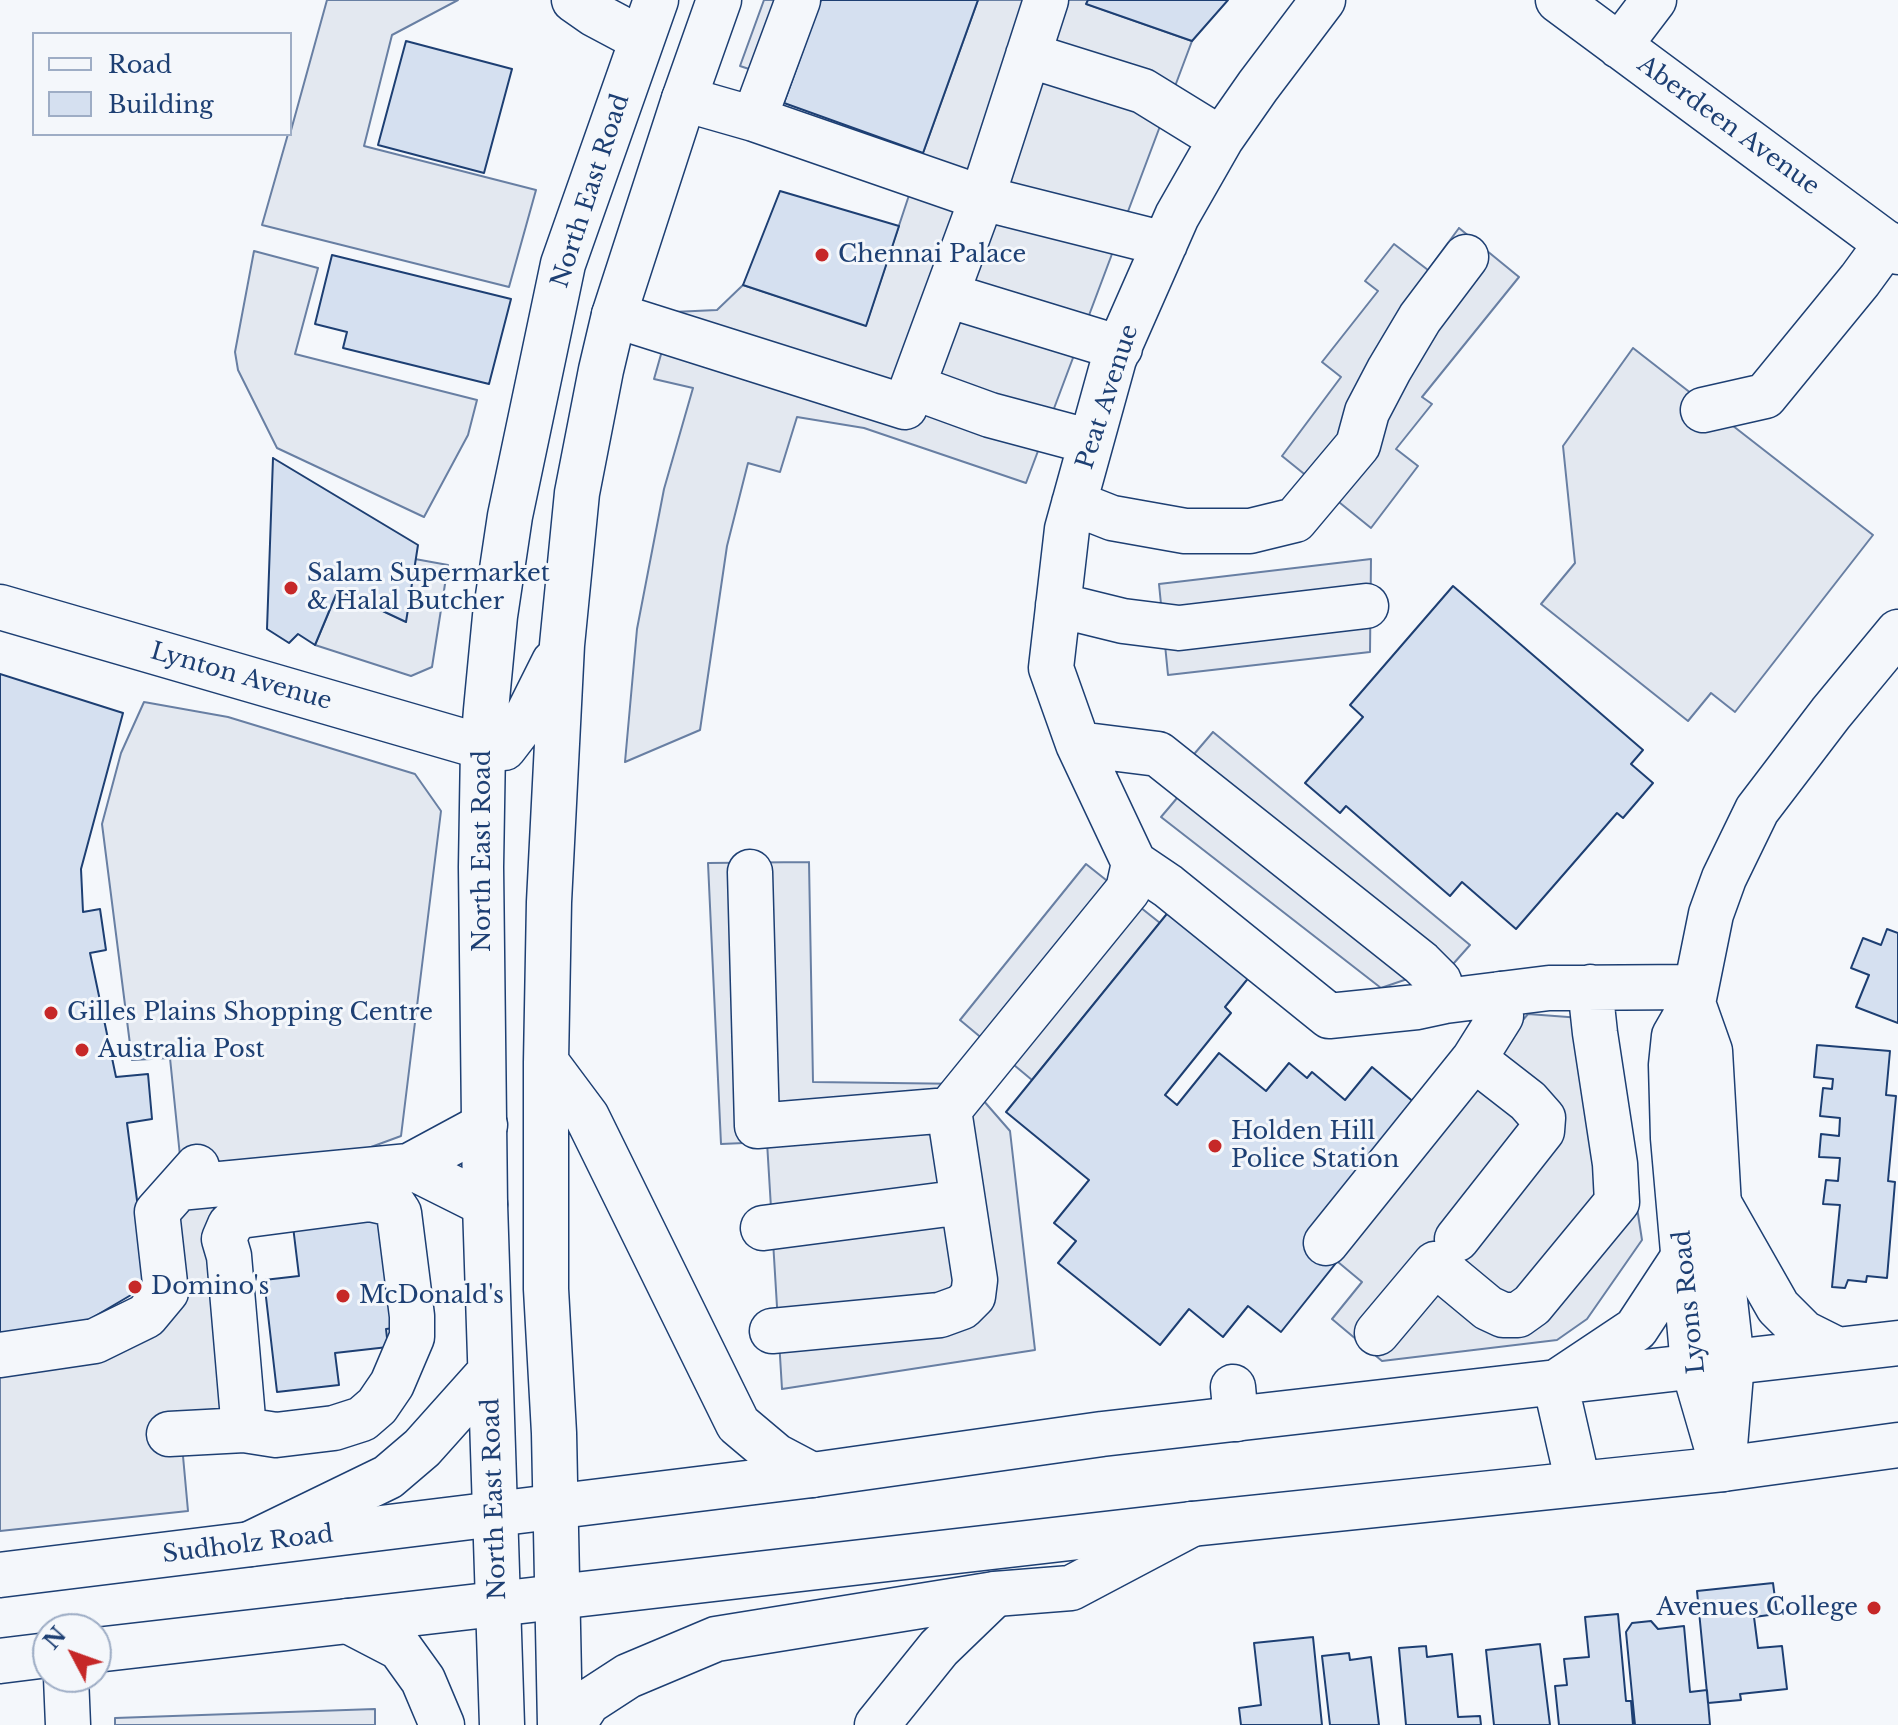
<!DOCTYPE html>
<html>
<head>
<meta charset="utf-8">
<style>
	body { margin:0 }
	#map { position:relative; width:1898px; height:1725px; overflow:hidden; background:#f4f7fb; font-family:"Libre Baskerville",serif }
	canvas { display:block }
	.legend { position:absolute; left:32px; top:32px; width:260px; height:104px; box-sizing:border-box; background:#f4f7fb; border:2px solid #9eadc5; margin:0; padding:10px 14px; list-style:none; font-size:24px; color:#1d3f73 }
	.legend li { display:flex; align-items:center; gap:16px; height:40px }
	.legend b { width:40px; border:2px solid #9eadc5 }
	.north { position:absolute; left:32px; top:1613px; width:80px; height:80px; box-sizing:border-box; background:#f4f7fb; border:2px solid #9eadc5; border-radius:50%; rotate:311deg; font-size:22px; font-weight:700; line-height:32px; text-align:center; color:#1d3f73 }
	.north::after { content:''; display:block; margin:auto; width:28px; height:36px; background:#c62828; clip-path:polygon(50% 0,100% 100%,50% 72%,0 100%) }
</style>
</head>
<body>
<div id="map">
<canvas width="1898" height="1725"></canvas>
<ul class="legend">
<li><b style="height:10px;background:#f4f7fb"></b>Road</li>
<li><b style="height:22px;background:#d5e0f0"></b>Building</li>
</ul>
<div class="north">N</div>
</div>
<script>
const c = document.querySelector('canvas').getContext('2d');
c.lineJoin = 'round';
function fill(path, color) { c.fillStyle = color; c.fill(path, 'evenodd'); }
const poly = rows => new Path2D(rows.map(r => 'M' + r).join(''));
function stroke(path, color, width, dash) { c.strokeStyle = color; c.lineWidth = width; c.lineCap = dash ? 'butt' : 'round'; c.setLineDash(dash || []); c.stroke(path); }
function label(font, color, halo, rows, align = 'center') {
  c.font = font + ' "Libre Baskerville",serif'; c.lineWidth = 6; c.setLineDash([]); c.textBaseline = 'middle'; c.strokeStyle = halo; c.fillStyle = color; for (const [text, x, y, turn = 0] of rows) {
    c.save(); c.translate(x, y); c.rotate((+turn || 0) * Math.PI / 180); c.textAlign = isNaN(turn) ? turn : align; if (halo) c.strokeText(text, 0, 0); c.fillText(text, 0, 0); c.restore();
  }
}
const parking = poly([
	[327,0,458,0,392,35,364,146,536,190,509,287,262,225,288,134,290,134,327,0],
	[764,0,821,0,791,83,740,66,764,0],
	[978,0,1088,0,1087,4,1192,41,1026,483,864,428,797,417,780,472,748,463,727,546,700,730,625,762,637,629,664,489,693,388,654,379,673,312,717,310,743,285,866,325,923,153,978,0],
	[1459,228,1519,277,1422,397,1432,404,1396,449,1418,466,1371,528,1282,456,1341,377,1322,362,1378,291,1365,281,1394,244,1428,270,1459,228],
	[254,251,318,268,295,354,477,400,468,435,424,517,277,448,238,370,235,352,254,251],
	[1633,348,1873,535,1735,712,1711,693,1688,721,1541,604,1575,563,1563,446,1633,348],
	[415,559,448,565,432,667,411,676,315,645,338,590,405,621,415,559],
	[1371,559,1370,652,1168,675,1159,584,1371,559],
	[144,702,228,717,415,774,441,811,401,1136,216,1204,236,1408,179,1412,188,1511,0,1531,0,1351,79,1337,157,1290,180,1156,170,1058,132,1060,102,824,121,753,144,702],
	[1213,732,1470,945,1454,963,1381,988,1161,817,1183,791,1195,753,1213,732],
	[809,862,813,1082,969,1084,1010,1131,1035,1350,782,1389,767,1142,721,1144,708,863,809,862],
	[1086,864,1160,923,1032,1080,960,1020,1086,864],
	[1528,1014,1608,1020,1642,1240,1587,1319,1557,1340,1382,1361,1332,1319,1362,1282,1326,1252,1528,1014],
	[375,1709,375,1725,115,1725,115,1718,375,1709]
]);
fill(parking, '#e3e8f0');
stroke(parking, '#687fa3', 2);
const building = poly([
	[821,0,978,0,923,153,784,103,821,0],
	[1088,0,1228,0,1192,41,1086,4,1088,0],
	[406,41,512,69,484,173,378,145,406,41],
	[780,191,899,226,866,326,743,285,780,191],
	[332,255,511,299,489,384,343,348,347,332,315,324,332,255],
	[273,458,418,545,406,622,338,590,315,645,298,634,289,643,267,629,273,458],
	[1453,586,1643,750,1631,764,1653,783,1623,818,1617,813,1516,929,1462,882,1450,896,1346,806,1340,813,1305,783,1363,717,1350,705,1453,586],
	[0,674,123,713,81,869,83,912,100,909,106,950,90,953,116,1077,148,1074,152,1119,127,1123,148,1285,63,1335,0,1342,0,674],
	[1170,910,1250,976,1225,1007,1231,1013,1165,1095,1177,1105,1219,1053,1266,1091,1289,1063,1307,1078,1312,1072,1345,1100,1372,1067,1416,1104,1307,1239,1336,1263,1281,1332,1248,1306,1223,1337,1189,1309,1160,1345,1058,1263,1076,1241,1054,1223,1089,1180,1006,1112,1170,910],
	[1887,929,1898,933,1898,1023,1856,1007,1869,975,1851,968,1863,938,1881,945,1887,929],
	[1817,1045,1890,1051,1886,1095,1896,1096,1888,1181,1895,1182,1887,1278,1867,1276,1866,1282,1848,1280,1845,1288,1832,1287,1840,1205,1823,1204,1826,1180,1838,1181,1840,1158,1819,1157,1821,1134,1839,1136,1840,1118,1820,1116,1823,1088,1832,1089,1833,1079,1814,1077,1817,1045],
	[387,1209,403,1327,386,1329,388,1347,335,1353,339,1385,277,1392,264,1280,299,1276,292,1218,387,1209],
	[1773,1583,1777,1614,1754,1617,1758,1648,1782,1646,1787,1689,1740,1694,1741,1700,1708,1703,1697,1591,1773,1583],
	[1618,1614,1626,1701,1631,1701,1633,1725,1559,1725,1555,1686,1567,1685,1564,1659,1589,1657,1585,1617,1618,1614],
	[1651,1621,1658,1629,1684,1626,1690,1692,1707,1690,1710,1725,1635,1725,1626,1632,1632,1623,1651,1621],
	[1313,1637,1322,1725,1241,1725,1239,1708,1261,1705,1254,1643,1313,1637],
	[1540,1644,1550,1725,1494,1725,1486,1650,1540,1644],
	[1426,1646,1427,1657,1452,1654,1458,1717,1480,1716,1481,1725,1406,1725,1399,1648,1426,1646],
	[1349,1653,1350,1660,1371,1657,1379,1725,1330,1725,1322,1656,1349,1653]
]);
fill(building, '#d5e0f0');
stroke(building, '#1d3f73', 2);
const minor = poly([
	[574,0,594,14,641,39],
	[1046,0,982,198,1165,244],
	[1323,0,1258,86,1221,139,1177,216,1114,359,1067,529,1051,668,1078,744,1134,863,1168,886,1329,1016,1417,1007,1445,1001,1549,988,1696,987],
	[1558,0,1898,252],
	[1619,46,1654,0],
	[1028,55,1143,91,1221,139],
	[754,119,798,0],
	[947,295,1120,348],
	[614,315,905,407,982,198,754,119,684,99],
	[913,387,990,415,1091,442],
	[1703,410,1765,396,1860,280,1887,243],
	[1074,503,1112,518,1185,531,1250,531,1295,520,1358,445,1367,412,1389,370,1420,318,1466,257],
	[1058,605,1123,621,1179,628,1366,606],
	[0,607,483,747],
	[1078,744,1158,754,1421,963,1439,981,1445,1001],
	[750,872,757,1126,949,1110],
	[1693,1003,1710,1051,1724,1292,1732,1362,1725,1446],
	[409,1166,485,1204],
	[179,1188,409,1166,485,1125],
	[763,1228,963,1202],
	[1457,1239,1542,1131,1543,1118,1528,1101,1474,1059],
	[1326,1243,1474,1059,1501,1016,1500,994],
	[772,1331,940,1315,962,1307,973,1296,975,1280,949,1110,1128,890,1134,863],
	[1377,1333,1435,1264,1488,1308,1503,1315,1518,1315,1532,1305,1617,1202,1615,1164,1595,1033,1590,987],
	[0,1355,95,1341,146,1316,166,1292,157,1212,197,1167],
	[1233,1387,1236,1419],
	[169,1434,244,1430,276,1435,334,1428,362,1419,377,1406,392,1384,412,1337,412,1316,399,1213,393,1204,370,1199,240,1216,230,1225,224,1239,229,1256,244,1430],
	[1723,1469,1693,1366,1673,1138,1671,1065,1674,1036,1693,1003,1711,914,1724,878,1757,810,1831,713,1898,632],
	[66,1677,68,1725],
	[877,1725,939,1648,995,1594]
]);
const major = poly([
	[1720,1205,1778,1307,1804,1333,1838,1350],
	[1561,1379,1636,1329,1684,1256],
	[1555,1382,1578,1483],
	[0,1575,812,1475,1102,1434,1898,1343],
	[96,1650,1192,1524,1723,1469,1898,1445],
	[0,1661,48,1655]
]);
const highway = poly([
	[483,747,504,748,524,722,554,662],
	[546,1062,587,1117,738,1424,776,1456,812,1475],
	[250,1544,388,1477,422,1448,490,1372],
	[348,1621,400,1648,423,1680,442,1725],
	[502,1725,485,1204,481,867,483,747,486,710,495,616,510,516,563,264,656,0],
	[560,1725,554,1433,546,1289,546,1062,549,902,562,645,577,493,601,370,614,315,684,99,719,0],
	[573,1725,588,1702,628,1676,716,1639,995,1594,1071,1588,1192,1524]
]);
stroke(minor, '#1d3f73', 47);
stroke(major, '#1d3f73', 47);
stroke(highway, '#1d3f73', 47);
stroke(minor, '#f4f7fb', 44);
stroke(major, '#f4f7fb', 44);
stroke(highway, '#f4f7fb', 44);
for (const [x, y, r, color] of [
	[822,255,8,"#c62828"],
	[291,588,8,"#c62828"],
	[51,1013,8,"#c62828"],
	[82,1050,8,"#c62828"],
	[1215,1146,8,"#c62828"],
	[135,1287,8,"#c62828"],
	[343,1296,8,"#c62828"],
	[1874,1608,8,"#c62828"]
]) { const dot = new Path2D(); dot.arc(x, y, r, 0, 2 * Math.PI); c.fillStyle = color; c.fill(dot); stroke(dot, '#f4f7fb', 3); }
label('24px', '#1d3f73', '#f4f7fb', [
	["Aberdeen Avenue",1728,126,36],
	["North East Road",591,191,-72],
	["Peat Avenue",1108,397,-72],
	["Lynton Avenue",241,677,16],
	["North East Road",483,851,-90],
	["Lyons Road",1690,1302,-96],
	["North East Road",495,1499,-92],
	["Sudholz Road",248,1545,-7]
]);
label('24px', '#1d3f73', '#f4f7fb', [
	["Chennai Palace",838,255],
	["Salam Supermarket",307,574],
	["& Halal Butcher",307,602],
	["Gilles Plains Shopping Centre",67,1013],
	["Australia Post",98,1050],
	["Holden Hill",1231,1132],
	["Police Station",1231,1160],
	["Domino's",151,1287],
	["McDonald's",359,1296],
	["Avenues College",1858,1608,"right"]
], 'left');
</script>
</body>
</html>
